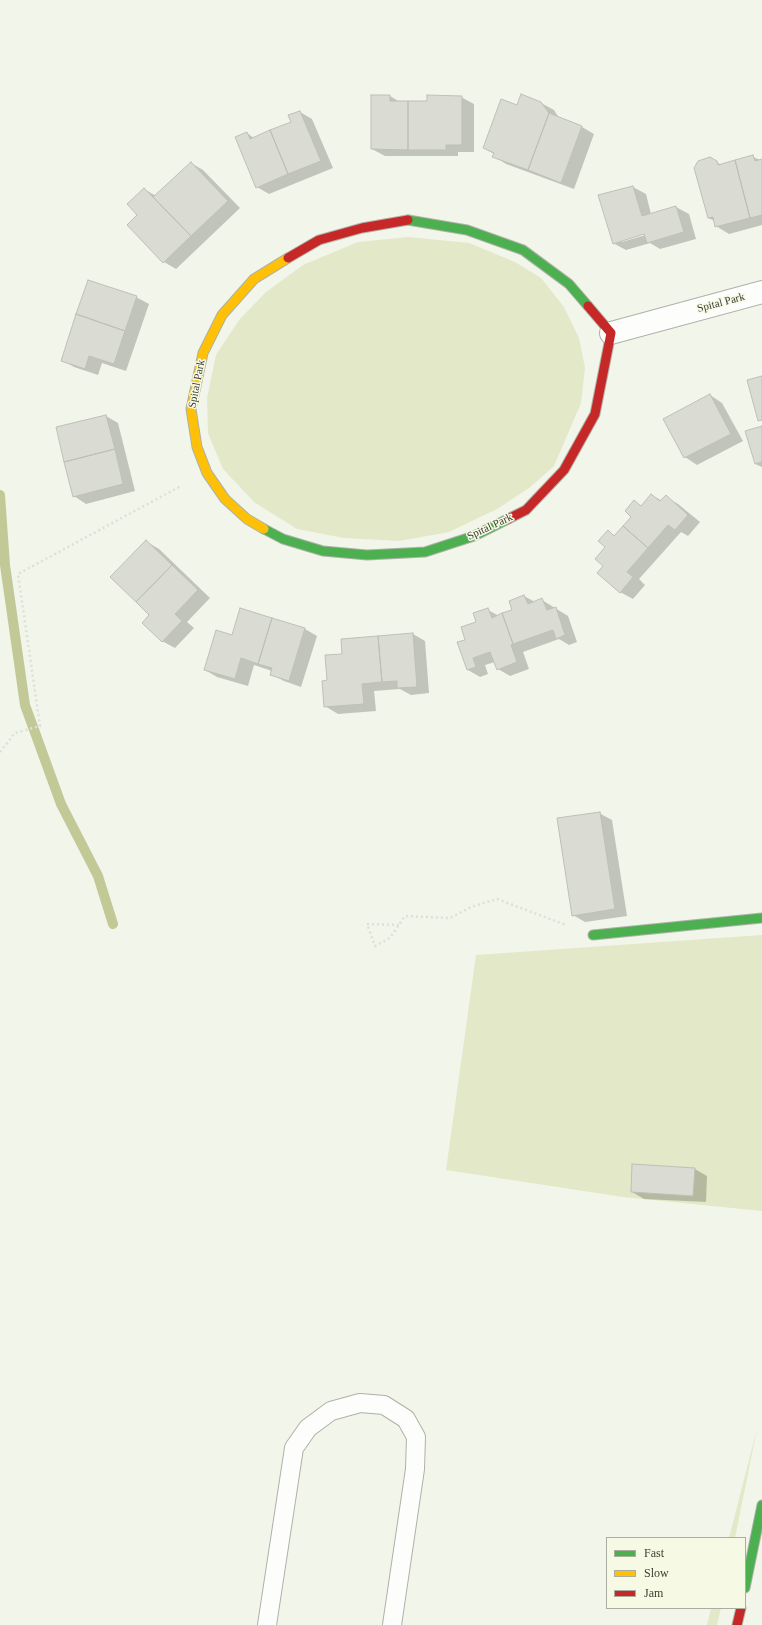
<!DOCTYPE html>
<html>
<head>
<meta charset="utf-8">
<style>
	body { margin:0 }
	#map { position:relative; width:762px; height:1625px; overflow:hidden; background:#f2f5e9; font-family:"Times New Roman",serif }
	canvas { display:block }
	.legend { position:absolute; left:606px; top:1537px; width:140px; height:72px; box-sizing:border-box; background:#f6fae4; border:1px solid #abae9e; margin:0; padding:5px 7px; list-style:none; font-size:12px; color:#3b3d34 }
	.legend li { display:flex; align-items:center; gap:8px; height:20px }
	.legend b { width:20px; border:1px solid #abae9e }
</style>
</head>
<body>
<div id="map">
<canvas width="762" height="1625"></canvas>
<ul class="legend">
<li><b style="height:5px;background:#4caf50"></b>Fast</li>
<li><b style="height:5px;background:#ffc107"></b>Slow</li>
<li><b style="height:5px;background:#c62828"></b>Jam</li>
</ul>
</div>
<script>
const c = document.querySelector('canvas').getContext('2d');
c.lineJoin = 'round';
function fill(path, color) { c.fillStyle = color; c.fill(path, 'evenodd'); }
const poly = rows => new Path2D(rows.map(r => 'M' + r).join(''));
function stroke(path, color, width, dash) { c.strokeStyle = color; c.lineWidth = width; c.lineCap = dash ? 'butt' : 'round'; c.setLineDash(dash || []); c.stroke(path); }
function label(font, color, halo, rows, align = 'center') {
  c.font = font + ' "Times New Roman",serif'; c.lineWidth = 3; c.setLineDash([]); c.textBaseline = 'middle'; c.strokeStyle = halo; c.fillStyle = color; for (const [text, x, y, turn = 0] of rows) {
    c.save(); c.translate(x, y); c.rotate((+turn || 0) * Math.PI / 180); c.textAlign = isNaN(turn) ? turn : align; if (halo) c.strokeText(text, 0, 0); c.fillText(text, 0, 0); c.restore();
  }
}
fill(poly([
	[408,237,469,243,515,262,541,278,564,307,579,338,585,368,581,403,554,466,529,488,497,509,449,532,399,541,344,538,297,529,254,502,223,469,208,433,207,398,216,355,239,320,266,292,303,265,358,242],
	[762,935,762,1211,623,1197,446,1170,476,955],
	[757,1429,735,1538,729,1538],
	[711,1608,721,1608,717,1625,707,1625]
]), '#e3e8c9');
fill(poly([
	[372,96,390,96,400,102,428,102,461,97,474,104,474,152,458,152,458,156,385,156,372,149],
	[541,103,554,110,559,118,582,127,594,134,574,189,506,164,494,156,494,154,484,148],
	[300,112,312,119,333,168,269,194,257,187,247,133,254,138,292,122],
	[753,157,760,160,762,160,762,225,729,234,716,226,715,221,708,218,716,162,722,165],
	[191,163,203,170,240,208,176,269,164,262,138,215,144,189,156,196],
	[633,187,646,194,651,214,676,207,689,214,696,239,660,249,650,243,626,250,613,243],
	[649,232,649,234,622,242,622,240],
	[136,297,149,304,126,371,102,363,98,375,74,367,62,360],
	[710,395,722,403,743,441,697,465,685,457],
	[106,416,118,423,135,491,86,504,74,496],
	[762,427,762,467,755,464],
	[652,495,662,501,666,497,678,504,700,522,688,536,681,532,639,579,645,585,633,599,620,592,604,566,608,532,616,536,633,516,634,502,642,506],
	[147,542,159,549,210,598,187,622,194,628,175,648,162,641,150,615],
	[524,596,535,602,542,600,568,616,577,642,569,645,559,639,523,652,529,669,510,676,498,669,495,662,485,665,488,674,480,677,468,670,458,643,467,640,477,623,488,610,499,616,514,611],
	[240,610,305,629,317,636,301,687,284,681,271,674,272,671,254,665,248,686,217,677,205,670,232,636],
	[413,634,425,641,429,693,411,695,400,689,374,691,376,711,338,714,325,706,328,681,343,654],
	[599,813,612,820,627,916,585,922,573,915],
	[695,1169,707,1176,706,1202,644,1199,632,1192]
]), '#0003');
stroke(poly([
	[0,495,5,565,25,705,61,804,98,876,113,924]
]), '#c2c997', 10);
const building = poly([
	[521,94,541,102,549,113,528,170,492,157,494,153,483,148,501,99,517,105,521,94],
	[371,95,390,95,390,101,408,101,408,150,371,149,371,95],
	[427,95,462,96,462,145,446,145,446,150,408,150,408,101,427,101,427,95],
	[300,111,321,161,288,174,270,130,291,122,288,115,300,111],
	[549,113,582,126,561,183,528,170,549,113],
	[270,130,288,174,256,188,235,137,247,132,250,139,270,130],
	[753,155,755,161,762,159,762,215,750,218,735,160,753,155],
	[710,157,717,161,718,165,735,160,750,218,715,227,713,217,708,218,694,168,698,161,710,157],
	[191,162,228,201,191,236,153,197,191,162],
	[633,186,642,216,676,206,684,232,647,243,644,234,613,244,598,195,633,186],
	[144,188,191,236,163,263,127,225,137,215,127,204,144,188],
	[88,280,137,296,125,331,76,314,88,280],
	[76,314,125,331,114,364,89,356,85,369,61,361,76,314],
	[762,376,762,420,758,421,747,380,762,376],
	[710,394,731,434,684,458,663,419,710,394],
	[106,415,115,449,64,462,56,427,106,415],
	[762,426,762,462,755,464,745,431,762,426],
	[115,449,123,484,73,497,64,462,115,449],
	[651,494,660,501,666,495,688,515,675,530,668,525,648,548,623,526,631,517,625,511,634,500,641,506,651,494],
	[623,526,648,548,627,572,633,577,620,593,597,573,603,566,595,559,605,547,598,541,608,530,614,536,623,526],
	[146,540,172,565,136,602,110,577,146,540],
	[172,565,198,590,175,614,182,621,162,642,142,623,149,615,136,602,172,565],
	[524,595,528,604,542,598,547,610,556,607,565,635,556,639,553,630,513,644,502,613,512,610,509,601,524,595],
	[240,608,272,618,258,664,241,658,235,679,204,670,216,630,232,635,240,608],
	[488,608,492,618,502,613,513,644,511,645,517,662,497,670,490,652,473,658,476,667,467,670,457,642,465,640,461,627,476,622,473,613,488,608],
	[272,618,305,628,289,681,270,675,272,668,258,664,272,618],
	[413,633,417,687,397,688,397,681,382,682,378,636,413,633],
	[378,636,382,682,362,684,364,704,324,707,322,681,327,680,325,655,342,654,341,639,378,636],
	[600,812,615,909,572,916,557,818,600,812],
	[632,1164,695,1168,693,1196,631,1192,632,1164]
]);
fill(building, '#dadcd3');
stroke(building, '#bdc0b6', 1);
const lane = poly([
	[267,1625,294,1448,308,1428,331,1411,360,1403,384,1405,406,1419,416,1437,415,1469,392,1625]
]);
const street = poly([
	[611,333,762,292]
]);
const fast = poly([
	[408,220,467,230,523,250,569,284,588,306],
	[264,529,283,539,323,551,367,555,425,552,474,536,508,519],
	[593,935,762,918],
	[745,1588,762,1505]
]);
const slow = poly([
	[264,529,247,519,225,499,207,473,197,447,191,409,203,353,222,315,254,279,288,258]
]);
const jam = poly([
	[288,258,319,240,362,228,408,220],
	[508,519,526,510,564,470,595,414,611,333,588,306],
	[737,1625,741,1608]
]);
stroke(lane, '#afb1a9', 20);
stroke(street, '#afb1a9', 24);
stroke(fast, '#afb1a9', 11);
stroke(slow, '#afb1a9', 11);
stroke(jam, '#afb1a9', 11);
stroke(poly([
	[0,752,15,733,40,726,18,574,181,486],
	[399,925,367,924,375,946,390,938,405,916,450,918,471,907,497,899,566,925]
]), '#dedfdb', 2.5, [2, 3]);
stroke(lane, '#fdfefc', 18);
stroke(street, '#fdfefc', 22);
stroke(fast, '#4caf50', 9);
stroke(slow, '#ffc107', 9);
stroke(jam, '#c62828', 9);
label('11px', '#3b3d34', '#f6fae4', [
	["Spital Park",721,303,-15],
	["Spital Park",197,384,-79],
	["Spital Park",490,527,-25]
]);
</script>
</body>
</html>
